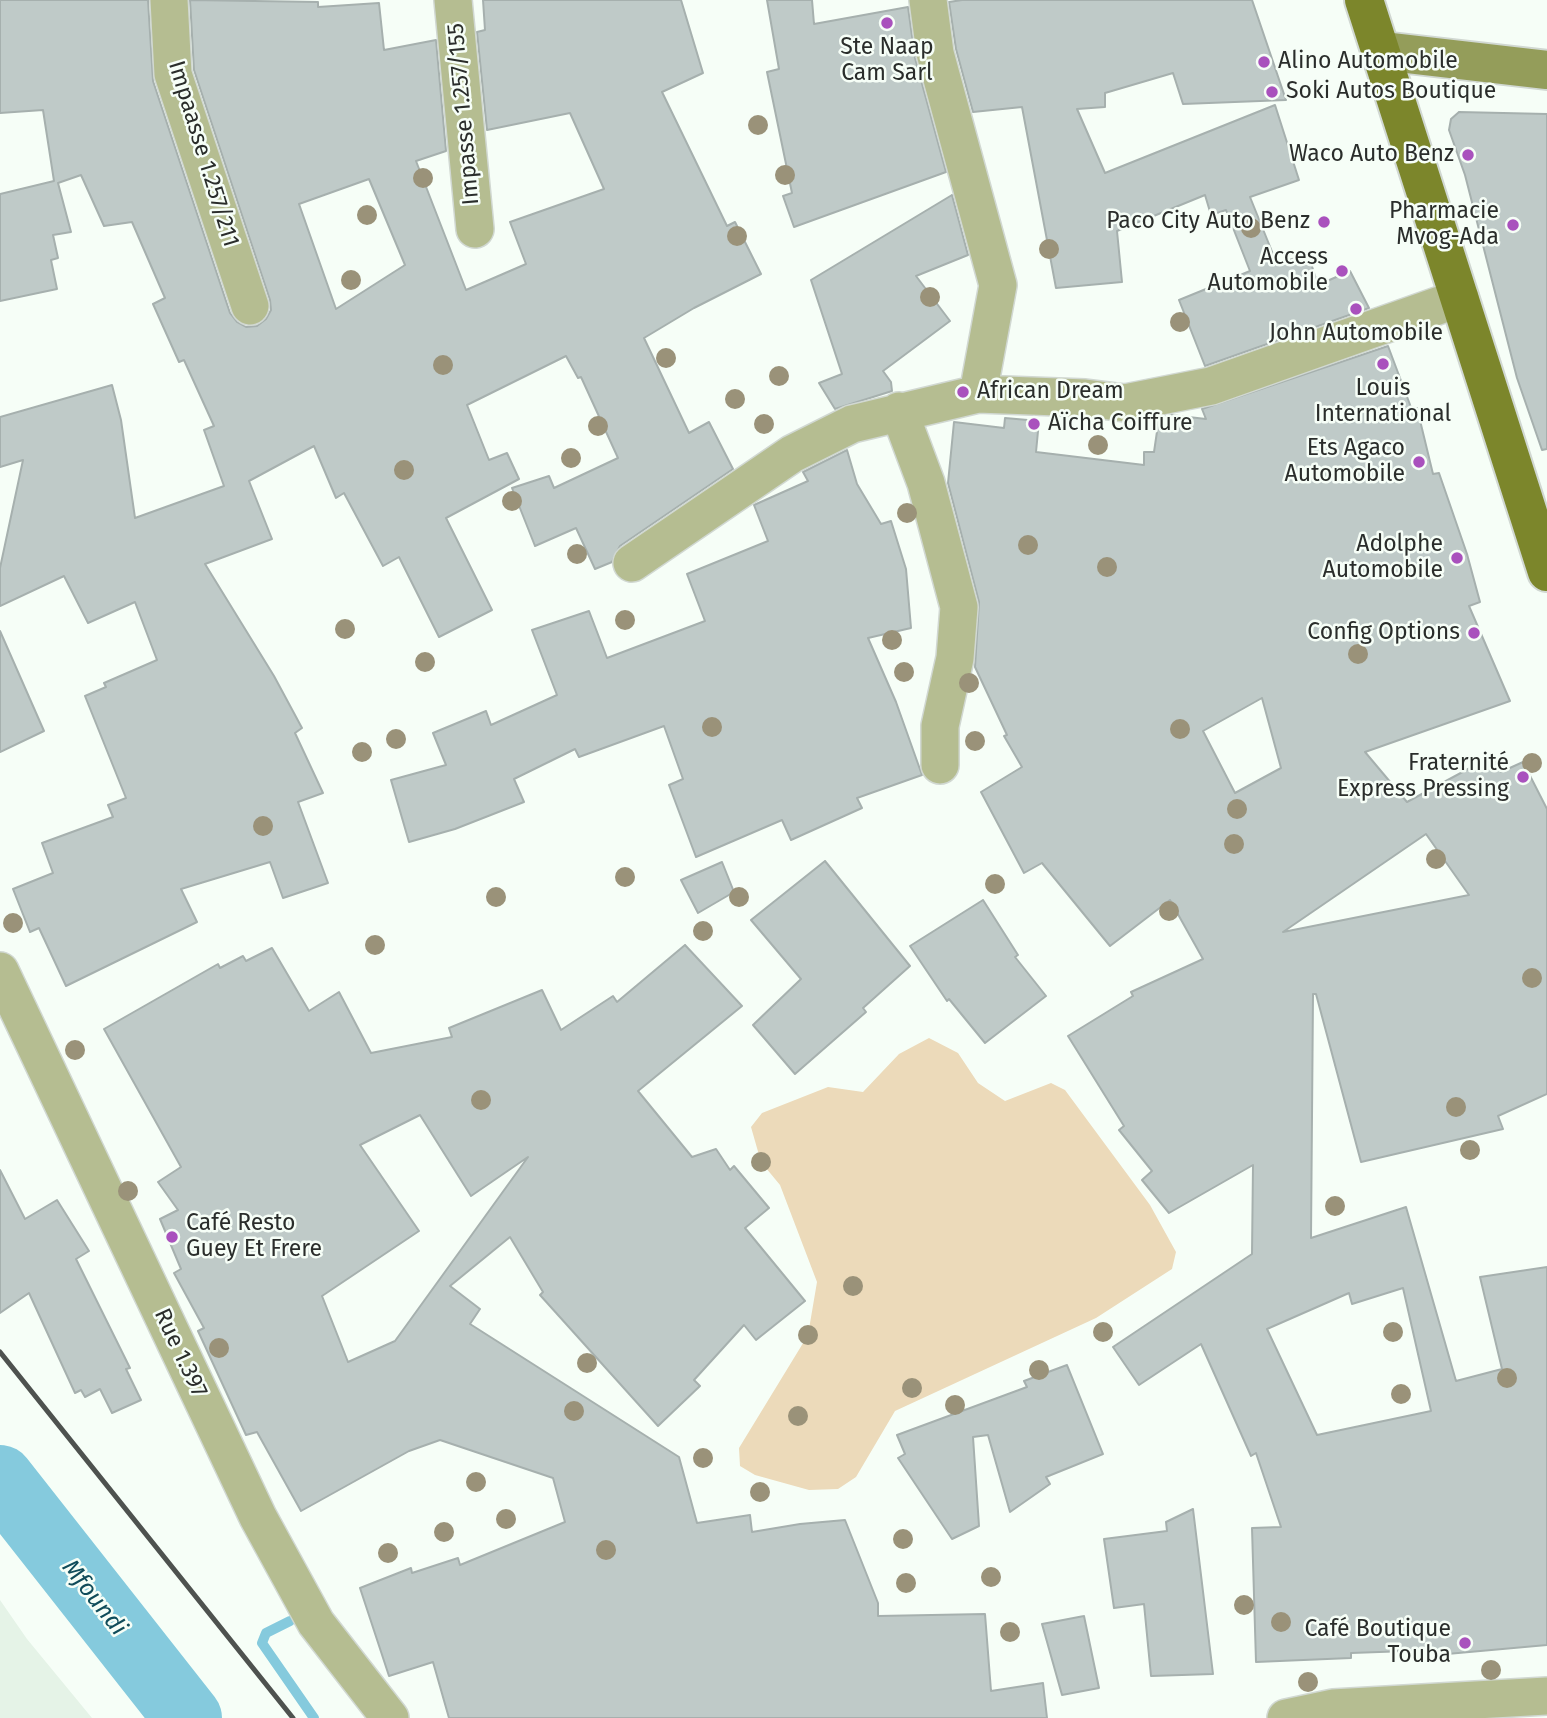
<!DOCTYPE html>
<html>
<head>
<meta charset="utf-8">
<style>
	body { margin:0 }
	canvas { display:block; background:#f6fef7 }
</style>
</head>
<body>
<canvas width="1547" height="1718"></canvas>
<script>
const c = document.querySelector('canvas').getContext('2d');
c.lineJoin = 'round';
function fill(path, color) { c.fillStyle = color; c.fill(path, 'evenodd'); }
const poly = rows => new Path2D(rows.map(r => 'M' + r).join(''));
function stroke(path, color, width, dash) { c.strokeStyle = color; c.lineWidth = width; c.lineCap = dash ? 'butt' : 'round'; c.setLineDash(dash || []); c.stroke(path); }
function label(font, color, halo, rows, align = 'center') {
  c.font = font + ' "Fira Sans",sans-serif'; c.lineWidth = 5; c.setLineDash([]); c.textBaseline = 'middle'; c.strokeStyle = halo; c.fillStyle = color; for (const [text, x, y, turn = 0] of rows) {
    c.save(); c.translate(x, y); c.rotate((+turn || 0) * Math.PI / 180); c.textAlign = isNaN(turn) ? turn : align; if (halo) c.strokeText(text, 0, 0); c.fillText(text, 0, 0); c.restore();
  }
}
fill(poly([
	[0,1600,27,1639,92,1718,0,1718]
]), '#e5f3e7');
fill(poly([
	[929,1038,958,1053,978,1083,1005,1101,1051,1083,1065,1090,1150,1205,1176,1252,1172,1269,1096,1318,895,1411,856,1477,838,1489,809,1490,755,1475,740,1466,739,1448,808,1335,817,1282,780,1185,761,1162,751,1127,762,1113,828,1087,863,1092,899,1054]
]), '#ecdaba');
stroke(poly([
	[290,1621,266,1633,262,1643,314,1718]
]), '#85cadd', 10);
stroke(poly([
	[0,1479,188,1718]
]), '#85cadd', 68);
const building = poly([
	[0,0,148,0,153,81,230,313,237,322,246,327,257,326,266,319,271,310,270,300,194,70,190,0,318,2,318,7,379,3,384,50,436,40,446,151,416,161,466,290,526,264,510,222,604,189,570,113,487,130,477,32,485,30,483,0,681,0,703,73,662,92,727,226,735,222,761,274,694,308,644,338,689,433,709,422,733,469,620,546,612,562,595,569,576,528,535,546,512,488,549,476,554,488,618,458,581,377,578,378,566,356,467,405,489,460,507,453,519,479,446,518,492,610,439,637,399,557,383,566,344,493,336,498,314,446,249,481,272,539,205,564,274,676,302,728,295,733,323,793,298,802,328,883,283,898,270,862,181,889,197,922,66,986,39,928,30,932,13,889,53,873,42,843,113,817,108,805,126,798,85,696,106,687,104,683,157,660,135,602,88,623,64,576,0,606,0,568,23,460,0,467,0,417,112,385,121,420,135,518,224,486,204,430,214,426,184,360,179,362,153,304,165,298,132,222,104,226,81,175,58,183,71,232,53,235,58,258,51,260,57,289,0,301,0,194,54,181,43,110,0,113,0,0],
	[369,179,405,265,336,309,299,204,369,179],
	[767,0,812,0,814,24,908,7,915,58,946,172,794,227,783,196,792,193,767,72,779,69,767,0],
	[962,0,1252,0,1286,100,1183,104,1173,73,1105,93,1105,107,1077,109,1105,173,1275,105,1299,180,1250,197,1277,264,1308,254,1318,285,1350,271,1369,308,1205,366,1179,300,1250,271,1226,210,1211,215,1205,195,1117,231,1122,282,1056,288,1022,107,973,112,956,49,949,2,962,0],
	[1459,112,1547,114,1547,449,1542,450,1517,378,1465,175,1449,130,1451,119,1459,112],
	[952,195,968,255,916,276,950,321,883,371,891,382,892,391,835,409,819,383,842,374,811,280,952,195],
	[1388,346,1412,410,1417,408,1433,474,1439,473,1467,554,1480,602,1469,606,1510,701,1365,752,1407,802,1494,755,1501,772,1523,762,1547,809,1547,1094,1498,1116,1503,1129,1361,1162,1316,994,1313,994,1311,1238,1406,1207,1456,1381,1502,1369,1480,1277,1547,1267,1547,1645,1436,1655,1436,1650,1351,1653,1351,1658,1256,1662,1252,1528,1281,1527,1256,1453,1251,1456,1201,1344,1139,1385,1113,1347,1252,1254,1253,1165,1169,1213,1142,1180,1152,1171,1119,1130,1124,1126,1068,1036,1133,996,1131,992,1203,959,1170,900,1110,946,1042,863,1024,873,981,792,1022,767,1004,736,1007,735,975,667,979,602,948,483,954,422,1004,428,1005,418,1039,421,1036,452,1144,465,1144,452,1154,452,1159,418,1171,415,1206,419,1202,409,1388,346],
	[1262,698,1281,768,1235,793,1203,731,1262,698],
	[1426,834,1469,895,1283,932,1426,834],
	[1403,1288,1431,1411,1317,1435,1267,1329,1349,1293,1352,1304,1403,1288],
	[847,450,857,484,881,524,891,521,906,569,911,628,868,638,896,702,922,775,857,798,862,808,791,840,782,820,696,857,669,785,683,779,664,726,579,757,575,749,514,779,524,802,455,829,409,842,391,780,446,765,433,733,486,711,491,725,557,695,532,630,589,611,607,658,705,621,687,574,768,541,754,505,808,481,803,472,847,450],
	[0,631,44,731,0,752,0,631],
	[825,861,910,966,863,1008,866,1012,795,1074,753,1025,801,979,751,920,825,861],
	[722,862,734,892,698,913,681,880,722,862],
	[983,900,1018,955,1015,957,1046,996,985,1043,949,999,947,1001,910,946,983,900],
	[685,945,742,1006,638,1091,692,1157,716,1149,730,1170,734,1166,769,1208,745,1228,805,1301,756,1340,744,1325,694,1380,700,1386,658,1426,540,1295,543,1292,510,1237,450,1286,480,1309,470,1324,679,1457,697,1523,750,1515,752,1532,800,1524,845,1520,878,1603,878,1616,985,1614,991,1691,1043,1683,1047,1718,449,1718,433,1662,389,1676,360,1588,411,1568,412,1573,458,1558,460,1565,565,1522,553,1478,440,1440,409,1451,301,1511,257,1432,246,1435,198,1331,204,1328,174,1273,181,1269,160,1219,178,1210,158,1182,181,1167,104,1029,218,964,220,968,243,956,246,961,272,948,309,1011,339,992,371,1053,452,1037,449,1028,542,990,561,1030,613,996,617,1002,685,945],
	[420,1115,471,1196,528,1157,395,1341,348,1362,322,1296,419,1231,360,1145,420,1115],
	[0,1170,25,1219,57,1200,89,1251,76,1259,130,1368,126,1369,141,1400,112,1413,100,1389,85,1397,81,1390,75,1393,29,1293,0,1313,0,1170],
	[1067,1365,1103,1454,1046,1477,1050,1484,1010,1512,988,1435,973,1437,979,1526,952,1539,898,1458,905,1454,897,1435,1027,1387,1024,1381,1067,1365],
	[1193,1509,1213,1674,1151,1676,1144,1604,1114,1608,1104,1539,1167,1531,1166,1522,1193,1509],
	[1084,1616,1099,1688,1062,1695,1042,1624,1084,1616]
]);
fill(building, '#bfcac8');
stroke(building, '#a6b0ae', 2);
const street = poly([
	[169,0,173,74,250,306],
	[453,0,475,229],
	[928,0,935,53,998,285,978,394],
	[899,411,926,483,959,607,955,658,940,726,940,765],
	[632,563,792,454,852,424,978,394,1085,398,1125,403,1211,386,1460,298],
	[0,971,258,1517,316,1623,390,1718],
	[1286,1718,1333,1708,1547,1696]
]);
const secondary = poly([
	[1382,51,1547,70]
]);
const primary = poly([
	[1364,0,1547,572]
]);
stroke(street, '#d1d8d2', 40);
stroke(secondary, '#d1d8d2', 42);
stroke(primary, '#d1d8d2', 42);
stroke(street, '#b5bd91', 37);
stroke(secondary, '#949d5a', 38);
stroke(primary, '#7c862b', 38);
stroke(poly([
	[0,1352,293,1718]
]), '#4e524f', 5);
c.fillStyle = '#9a9279';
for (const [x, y] of [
	[758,125],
	[785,175],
	[423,178],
	[367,215],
	[1251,228],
	[737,236],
	[1049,249],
	[351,280],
	[930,297],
	[1180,322],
	[666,358],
	[443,365],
	[779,376],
	[735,399],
	[764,424],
	[598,426],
	[1098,445],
	[571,458],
	[404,470],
	[512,501],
	[907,513],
	[1028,545],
	[577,554],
	[1107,567],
	[625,620],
	[345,629],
	[892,640],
	[1358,654],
	[425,662],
	[904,672],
	[969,683],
	[712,727],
	[1180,729],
	[396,739],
	[975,741],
	[362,752],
	[1532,763],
	[1237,809],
	[263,826],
	[1234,844],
	[1436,859],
	[625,877],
	[995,884],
	[496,897],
	[739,897],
	[1169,911],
	[13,923],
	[703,931],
	[375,945],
	[1532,978],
	[75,1050],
	[481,1100],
	[1456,1107],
	[1470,1150],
	[761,1162],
	[128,1191],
	[1335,1206],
	[853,1286],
	[1103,1332],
	[1393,1332],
	[808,1335],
	[219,1348],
	[587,1363],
	[1039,1370],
	[1507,1378],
	[912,1388],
	[1401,1394],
	[955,1405],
	[574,1411],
	[798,1416],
	[703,1458],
	[476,1482],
	[760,1492],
	[506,1519],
	[444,1532],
	[903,1539],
	[606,1550],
	[388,1553],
	[991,1577],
	[906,1583],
	[1244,1605],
	[1281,1622],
	[1010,1632],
	[1491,1670],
	[1308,1682]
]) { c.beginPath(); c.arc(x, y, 10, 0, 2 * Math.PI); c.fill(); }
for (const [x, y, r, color] of [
	[887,23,7,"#a951bd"],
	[1264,62,7,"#a951bd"],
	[1272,92,7,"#a951bd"],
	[1468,155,7,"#a951bd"],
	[1324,222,7,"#a951bd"],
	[1513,225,7,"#a951bd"],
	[1342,271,7,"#a951bd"],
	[1356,309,7,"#a951bd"],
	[1383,364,7,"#a951bd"],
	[963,392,7,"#a951bd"],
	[1034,424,7,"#a951bd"],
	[1419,462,7,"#a951bd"],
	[1457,558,7,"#a951bd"],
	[1474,633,7,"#a951bd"],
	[1523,777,7,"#a951bd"],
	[172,1237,7,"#a951bd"],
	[1465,1643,7,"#a951bd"]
]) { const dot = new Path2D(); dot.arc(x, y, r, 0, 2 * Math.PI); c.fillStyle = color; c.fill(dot); stroke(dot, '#f6fef7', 2.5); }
label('23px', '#2a2d2b', '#f6fef7', [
	["Ste Naap",887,48,"center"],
	["Cam Sarl",887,74,"center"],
	["Alino Automobile",1278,62,"left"],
	["Soki Autos Boutique",1286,92,"left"],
	["Waco Auto Benz",1454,155],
	["Pharmacie",1499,212],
	["Mvog-Ada",1499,238],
	["Paco City Auto Benz",1310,222],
	["Access",1328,258],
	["Automobile",1328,284],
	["John Automobile",1356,334,"center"],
	["Louis",1383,389,"center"],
	["International",1383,415,"center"],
	["African Dream",977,392,"left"],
	["Aïcha Coiffure",1048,424,"left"],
	["Ets Agaco",1405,449],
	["Automobile",1405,475],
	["Adolphe",1443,545],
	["Automobile",1443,571],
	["Config Options",1460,633],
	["Fraternité",1509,764],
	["Express Pressing",1509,790],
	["Café Resto",186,1224,"left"],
	["Guey Et Frere",186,1250,"left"],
	["Café Boutique",1451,1630],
	["Touba",1451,1656]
], 'right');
label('23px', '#2a2d2b', '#f6fef7', [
	["Impasse 1.257/155",464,114,-95],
	["Impaasse 1.257/211",203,154,73],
	["Rue 1.397",180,1353,65]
]);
label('italic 24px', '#104c5a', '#f6fef7', [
	["Mfoundi",94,1598,52]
]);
</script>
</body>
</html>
